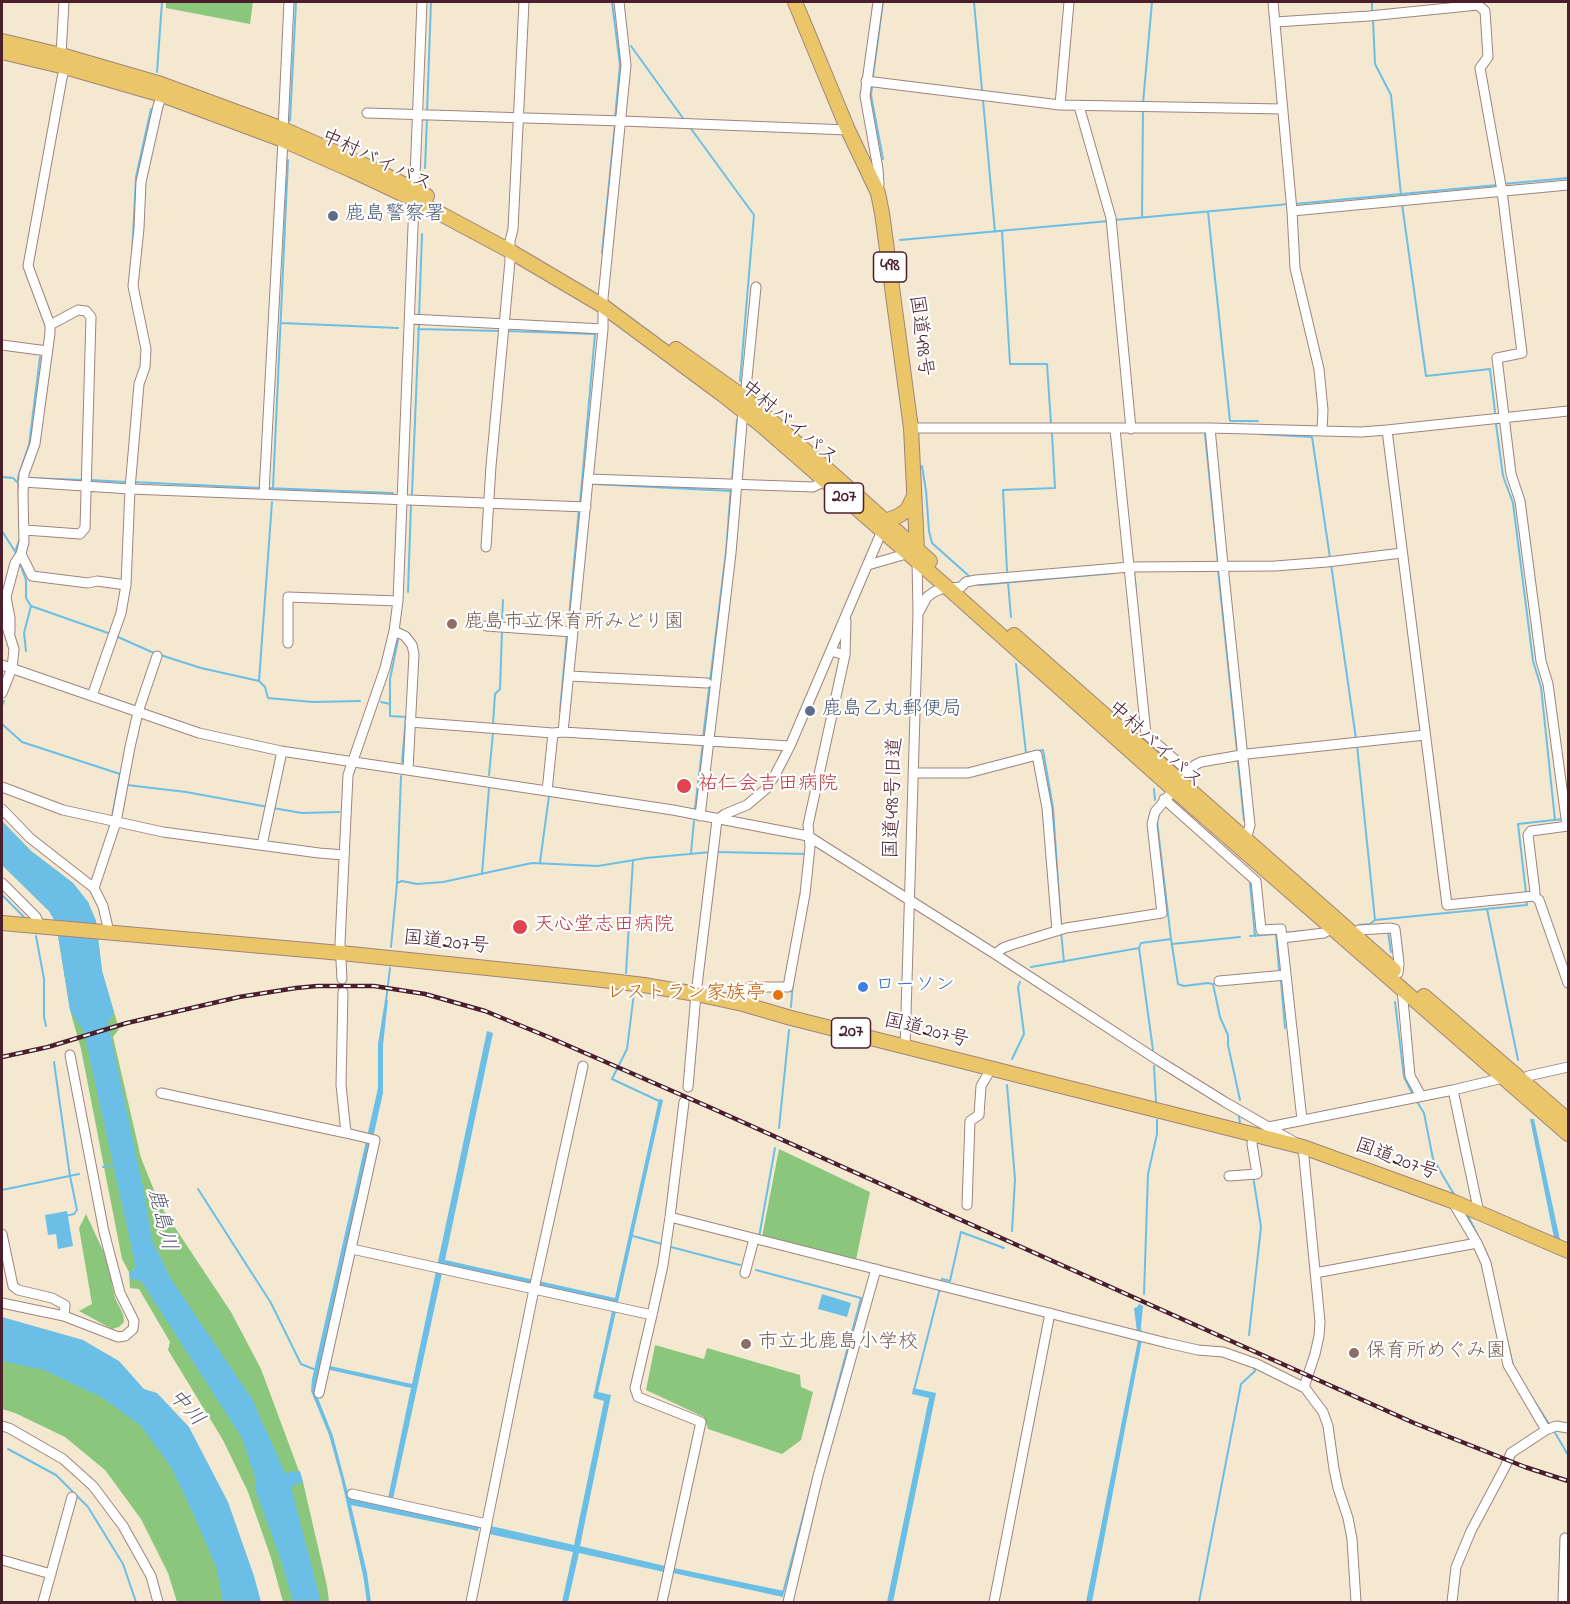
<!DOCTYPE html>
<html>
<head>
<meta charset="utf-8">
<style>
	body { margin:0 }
	#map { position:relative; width:1570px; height:1604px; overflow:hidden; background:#f4e8d1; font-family:"Indie Flower",sans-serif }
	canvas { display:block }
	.frame { position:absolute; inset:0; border:3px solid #4a1f2b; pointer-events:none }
</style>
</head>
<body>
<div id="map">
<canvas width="1570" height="1604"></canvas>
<div class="frame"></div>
</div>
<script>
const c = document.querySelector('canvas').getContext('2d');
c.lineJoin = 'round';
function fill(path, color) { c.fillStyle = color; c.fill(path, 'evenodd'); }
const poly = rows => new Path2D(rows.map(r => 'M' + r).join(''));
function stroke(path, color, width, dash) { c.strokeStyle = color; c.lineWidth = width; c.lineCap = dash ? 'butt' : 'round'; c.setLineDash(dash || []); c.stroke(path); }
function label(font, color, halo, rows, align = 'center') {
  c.font = font + ' "Indie Flower","Klee One",sans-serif'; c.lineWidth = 4.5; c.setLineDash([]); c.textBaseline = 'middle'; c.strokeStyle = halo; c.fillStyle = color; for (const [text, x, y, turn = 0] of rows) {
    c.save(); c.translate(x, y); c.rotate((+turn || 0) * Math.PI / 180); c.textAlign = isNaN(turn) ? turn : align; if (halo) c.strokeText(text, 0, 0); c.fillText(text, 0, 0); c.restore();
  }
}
fill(poly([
	[166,2,253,2,250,24,166,8],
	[2,821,31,851,73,883,88,902,96,921,102,971,119,1029,113,1037,141,1158,160,1205,231,1312,261,1369,303,1482,327,1586,329,1602,315,1602,283,1495,146,1240,96,993],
	[2,856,51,891,142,1265,247,1429,301,1602,283,1602,271,1558,248,1492,223,1440,168,1350,170,1342,139,1289,130,1288,129,1272,122,1259,81,1049,70,1010,56,923,49,911,2,865],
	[779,1149,870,1192,856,1260,762,1237],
	[86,1214,106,1257,115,1298,123,1314,124,1322,119,1327,112,1329,79,1311,92,1304,79,1228],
	[2,1344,148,1409,240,1602,177,1602,168,1573,141,1519,105,1470,65,1437,15,1413,2,1409],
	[655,1345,704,1359,707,1348,800,1375,801,1387,813,1392,801,1440,782,1454,708,1429,704,1417,646,1390]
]), '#8ac77d');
fill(poly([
	[2,821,31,851,73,883,88,902,96,921,102,971,114,1012,108,1023,143,1187,152,1240,171,1279,252,1399,285,1473,300,1471,303,1482,291,1487,321,1602,293,1602,280,1557,255,1489,255,1477,242,1438,142,1282,130,1278,129,1272,136,1268,84,1032,70,1010,56,923,49,911,2,865],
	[385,1000,388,1000,383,1045,383,1093,316,1393,333,1436,349,1497,480,1525,478,1531,351,1505,367,1573,371,1602,367,1602,363,1575,341,1478,329,1435,311,1391,312,1379,378,1088,378,1044],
	[487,1031,493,1033,445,1260,615,1298,659,1099,663,1100,598,1392,611,1395,580,1546,665,1566,664,1572,579,1553,568,1602,562,1602,573,1552,489,1534,491,1526,574,1545,604,1401,593,1398,614,1302,444,1264,393,1499,388,1498,411,1388,330,1370,330,1366,412,1384],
	[1530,1119,1534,1119,1560,1240,1554,1238],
	[67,1211,73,1246,58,1249,56,1234,48,1235,45,1215],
	[822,1294,851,1303,847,1317,818,1309],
	[1139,1304,1143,1306,1141,1327,1142,1340,1092,1602,1086,1602,1138,1340,1134,1308,1137,1307],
	[2,1317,83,1340,119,1361,144,1389,157,1393,189,1427,228,1502,254,1576,261,1602,223,1602,217,1569,193,1513,171,1467,140,1425,101,1397,44,1370,2,1361],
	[913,1388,936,1393,893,1602,887,1602,929,1398,912,1394],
	[674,1568,784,1591,783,1597,673,1573]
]), '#6bbfe7');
stroke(poly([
	[612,2,620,65,615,118],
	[974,2,982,90],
	[1372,2,1372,14],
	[1373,19,1375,64,1391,95,1401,195],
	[631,46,685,121],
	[157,72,162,2],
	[873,76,883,2],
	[872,87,871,95,883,159],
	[983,100,995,232],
	[1143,103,1152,2],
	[427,113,431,2],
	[290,121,296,2],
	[689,126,754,215,740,381],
	[425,168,427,118],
	[1503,184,1568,178],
	[1294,204,1498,185],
	[1402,204,1426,376,1490,369,1495,412],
	[1208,212,1230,421,1258,421],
	[1142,217,1143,109],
	[1115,220,1289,204],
	[1002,231,1010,364,1047,364,1051,424],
	[900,240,1109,221],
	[602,253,615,124],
	[132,255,136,177,151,109],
	[419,318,422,234],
	[281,323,398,328],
	[418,329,500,331],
	[506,331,595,334,580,503],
	[1496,424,1503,476,1513,503,1533,661,1541,687,1555,820],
	[1205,434,1218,563],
	[1260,434,1312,437,1330,558],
	[922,466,926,491,929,531,932,543,969,576],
	[2,477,13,478,17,482],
	[27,478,85,480],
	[90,480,126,482],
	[732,480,737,420],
	[132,482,261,488],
	[593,484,731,491],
	[267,488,393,493],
	[273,488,288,160],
	[412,494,419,323],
	[2,531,16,553],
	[15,552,20,538,18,477,29,445,40,357],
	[19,561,26,580,26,598,31,606,108,633],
	[1331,564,1356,739],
	[1218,569,1237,751],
	[1007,571,1003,490,1055,488,1052,434],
	[1134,571,1136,589],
	[1008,582,1011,617],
	[979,585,1114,573],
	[408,592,411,504],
	[502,622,503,600],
	[568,628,579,508],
	[118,637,154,653,201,668,259,681,265,687,268,698,313,702,360,701],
	[398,640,390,679,390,716,406,717,402,762],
	[26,651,24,633,31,606],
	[1016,664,1026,753,1043,750,1053,808,1061,925],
	[259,681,272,502],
	[381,702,390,704],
	[2,706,4,701],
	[560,711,567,634],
	[2,724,22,742,120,774,112,817],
	[493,724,495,694,500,689,502,631],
	[703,737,726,552,731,486],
	[1357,745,1375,920,1527,905,1526,898],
	[1238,762,1244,820],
	[489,775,493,733],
	[127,785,186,792,268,807],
	[1154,789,1155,800],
	[273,808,302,813,339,812],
	[695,808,703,742],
	[1157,821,1171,939,1178,984,1184,986,1208,983,1213,984,1220,1017,1228,1035,1228,1045,1240,1100],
	[717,852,807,854],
	[691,853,694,821],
	[540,862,549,796],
	[482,874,489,788],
	[397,883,402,881,417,884,443,882,532,863,598,866,646,858,711,852],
	[1250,883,1255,936],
	[1526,893,1518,824,1563,819],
	[2,895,24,917],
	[1487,909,1518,1060],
	[1359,925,1370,924,1375,920],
	[1061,931,1064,962],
	[1388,932,1391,952],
	[1286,933,1302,931],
	[36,936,44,979,44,1017,46,1026],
	[1250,936,1276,934,1279,970],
	[1172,944,1240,937],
	[391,947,397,883,401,776],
	[1031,967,1139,948],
	[626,973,633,860],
	[1281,981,1285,1028],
	[634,993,627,1049,612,1079,659,1101],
	[386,1001,390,968],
	[1395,1002,1404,1077,1413,1095],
	[791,1007,793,981],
	[1153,1050,1139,948,1141,943,1171,939],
	[1012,1059,1024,1034,1018,987,1020,982],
	[54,1062,70,1176,77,1210,74,1214,66,1216],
	[1154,1066,1156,1102],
	[1007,1085,1015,1179,1012,1231],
	[1416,1100,1424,1113,1433,1159,1455,1196],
	[1239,1117,1240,1124],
	[779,1128,789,1030],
	[103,1167,115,1166],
	[198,1189,271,1303,301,1364,316,1370],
	[2,1190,79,1174],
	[1467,1214,1478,1236],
	[633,1236,662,1244],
	[759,1237,775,1148],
	[667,1246,740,1265],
	[1485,1249,1490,1263],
	[756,1270,861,1298,817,1463],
	[941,1283,942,1279,950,1281,961,1232,1004,1248],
	[1144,1294,1148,1174,1157,1134,1157,1120],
	[1249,1335,1261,1227,1253,1176],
	[1508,1345,1513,1365],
	[914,1390,940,1288],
	[1531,1396,1551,1427],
	[1554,1431,1568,1455],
	[8,1449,56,1475,88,1507,123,1564,136,1602],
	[783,1593,812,1483],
	[1199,1602,1241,1384,1255,1371,1254,1368]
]), '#6bbfe7', 2);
const minor = poly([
	[878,2,865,96,878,169,879,184,878,192],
	[1273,2,1292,211,1295,268,1319,369,1323,410,1322,431],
	[1275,22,1369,16,1478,5,1485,11,1488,57,1480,68,1502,191,1522,353,1497,358,1511,474,1520,501,1541,661,1548,684,1567,826],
	[61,55,64,2],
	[866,81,1060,105,1283,109],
	[1060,105,1069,2],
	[1079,106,1111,218,1131,429],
	[367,113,622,121,848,130],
	[283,129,289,2],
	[1292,211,1568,185],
	[410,319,603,329],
	[2,345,47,351],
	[745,398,756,287],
	[911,428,1210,428,1361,432,1387,430,1568,411],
	[1210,428,1223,565,1250,825,1245,843],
	[1115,429,1146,734,1189,772],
	[1387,430,1447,905,1534,896,1539,900,1568,983],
	[588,479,813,487,827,480],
	[23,482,130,489,586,507],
	[264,493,283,140],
	[25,530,80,534,85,528,91,317,86,311,78,310,50,325],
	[486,547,491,466,510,261,510,241,513,229,524,2],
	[21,554,32,576,88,583,97,581,126,585],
	[868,565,913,552],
	[2,611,14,649,12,668,2,693],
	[918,614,927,597,934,592,941,589,961,587,966,582,976,580,1130,567,1275,566,1327,562,1402,553],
	[486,626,573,632],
	[394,631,405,636,412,645,414,654,408,770],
	[10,632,10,618,6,597,15,563,21,554,24,542,23,493,24,474,35,444,50,333,50,325,28,266,62,78,65,67],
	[288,643,288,597,398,601],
	[845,655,846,621],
	[2,665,199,733,281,751,673,810,808,836,995,954,1159,1061,1225,1102,1303,1147,1320,1322,1319,1336,1315,1354,1305,1384,1305,1388,1323,1412,1328,1426,1334,1469,1338,1488,1348,1518,1352,1539,1356,1602],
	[569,676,707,683],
	[92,696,121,613,126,585,130,489,139,384,145,367,146,349,133,286,139,228,141,182,158,106,162,95],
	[410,722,553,733],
	[563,732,603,329,603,298,626,65,619,2],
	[913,773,968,773,1037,755,1047,808,1057,931],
	[2,787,63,810,163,832,319,853,344,855],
	[547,791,553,733,563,732,790,746],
	[1164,799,1256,881,1261,930,1281,929,1302,1120],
	[2,809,30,838,94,888],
	[700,816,731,553,743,411],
	[262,845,281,756,281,751],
	[2,883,36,917,40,926],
	[1534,896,1535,892,1528,835,1531,831,1568,826],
	[109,932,103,906,94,888,116,822,130,747,138,712,157,656],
	[1353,934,1359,930,1391,928,1395,929,1399,963,1398,973],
	[1282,938,1324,933,1332,928],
	[995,954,1003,948,1011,945,1066,928,1162,913,1152,824,1155,812,1189,772,1195,765,1201,762,1247,754,1425,735],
	[342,979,340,943,348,775,385,668,394,631,398,601,422,2],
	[1219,981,1286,975],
	[1402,989,1410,1076,1421,1096],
	[343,992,341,1085,346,1133],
	[743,1004,750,987,788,987,805,894,810,847,808,825,845,655,831,651],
	[905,1047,918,614,917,558],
	[1520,1085,1528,1076,1568,1067],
	[688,1087,696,994,717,820,725,814,747,805,766,789,775,775,790,746,884,526],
	[1453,1090,1479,1213],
	[161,1093,346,1133,375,1140,319,1393],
	[1269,1127,1453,1090,1503,1078,1506,1074],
	[1229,1176,1257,1174,1252,1144,1253,1135],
	[1452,1201,1477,1243,1486,1263,1508,1365,1546,1430],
	[967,1205,970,1121,979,1115,981,1086,991,1069],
	[670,1217,1167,1343,1198,1350,1223,1352,1257,1364,1305,1388],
	[2,1234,13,1286,18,1290,52,1298,65,1305,64,1316],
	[352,1249,652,1315,663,1265,670,1217,684,1102],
	[745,1273,754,1239],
	[1315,1273,1477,1243],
	[2,1303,64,1316,118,1337,125,1336,133,1329,134,1321,120,1293,104,1232,70,1055],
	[652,1315,635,1388,638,1397,701,1422,662,1602],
	[2,1426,9,1428,63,1459,93,1486,123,1526,151,1576,158,1602],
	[352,1494,487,1524],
	[2,1560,51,1574],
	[43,1602,72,1497],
	[471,1602,534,1289,583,1066],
	[788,1602,818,1476,876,1269],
	[994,1602,1050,1313],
	[1452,1602,1456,1567,1471,1531,1505,1467,1511,1453,1546,1430,1556,1426,1568,1428],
	[1563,1602,1565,1538]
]);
const highway = poly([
	[795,2,848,130,878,193,882,213,911,428,917,549],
	[2,41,61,55,161,84,283,129,371,168,427,196],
	[2,52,65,67,162,95,283,140,351,170,415,200,510,251,603,306,723,395,761,425,949,589,1173,789,1568,1134],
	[676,349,745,398,835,476,930,561],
	[886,521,900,515,907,510,914,496],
	[1014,635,1394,970],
	[2,923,341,953,594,979,644,985,696,994,743,1004,791,1018,1303,1147,1452,1201,1568,1251],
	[1424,996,1568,1120]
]);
stroke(minor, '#9f847e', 11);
stroke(highway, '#9f847e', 16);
stroke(minor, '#fff', 9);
stroke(highway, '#ebc669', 14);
const rail = poly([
	[2,1057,48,1047,127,1023,239,997,296,988,317,986,374,986,425,994,485,1011,546,1036,709,1107,1414,1423,1525,1467,1568,1481]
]);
stroke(rail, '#4a1f2b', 4.5);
stroke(rail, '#fff', 2, [7]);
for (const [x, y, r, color] of [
	[333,216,6,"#5c6f8a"],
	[452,624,6,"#8d6e63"],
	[810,711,6,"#5c6f8a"],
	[684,786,8,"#e0444e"],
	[520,927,8,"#e0444e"],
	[863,987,6,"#3f7fe0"],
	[778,995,6,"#e8710a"],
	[746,1344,6,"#8d6e63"],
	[1354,1353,6,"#8d6e63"]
]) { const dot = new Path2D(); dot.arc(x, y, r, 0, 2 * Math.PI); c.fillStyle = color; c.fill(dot); stroke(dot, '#fff', 2); }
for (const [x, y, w] of [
	[890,267,33],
	[844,498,39],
	[851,1033,39]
]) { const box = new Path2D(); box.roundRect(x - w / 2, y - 15, w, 30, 4.5); c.fillStyle = '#fff'; c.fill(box); stroke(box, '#4a1f2b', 1.5); }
label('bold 18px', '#4a1f2b', null, [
	["498",890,267],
	["207",844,498],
	["207",851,1033]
]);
label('20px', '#4a1f2b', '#fff', [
	["中村バイパス",376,162,25],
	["国道498号",919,336,83],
	["中村バイパス",788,424,40],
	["中村バイパス",1154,746,42],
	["国道498号旧道",895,798,-88],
	["国道207号",446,944,6],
	["国道207号",926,1032,14],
	["国道207号",1396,1161,20]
]);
label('20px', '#4e5e75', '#fff', [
	["鹿島警察署",345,216],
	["鹿島乙丸郵便局",822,711]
], 'left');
label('20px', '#785e54', '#fff', [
	["鹿島市立保育所みどり園",464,624],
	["市立北鹿島小学校",758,1344],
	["保育所めぐみ園",1366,1353]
], 'left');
label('20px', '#be3a42', '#fff', [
	["祐仁会吉田病院",698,786],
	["天心堂志田病院",534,927]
], 'left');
label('20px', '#366cbe', '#fff', [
	["ローソン",875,987]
], 'left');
label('20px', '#c56008', '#fff', [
	["レストラン家族亭",766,995]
], 'right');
label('italic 21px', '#56576d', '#fff', [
	["鹿島川",160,1220,76],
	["中川",185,1409,49]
]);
</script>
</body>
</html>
